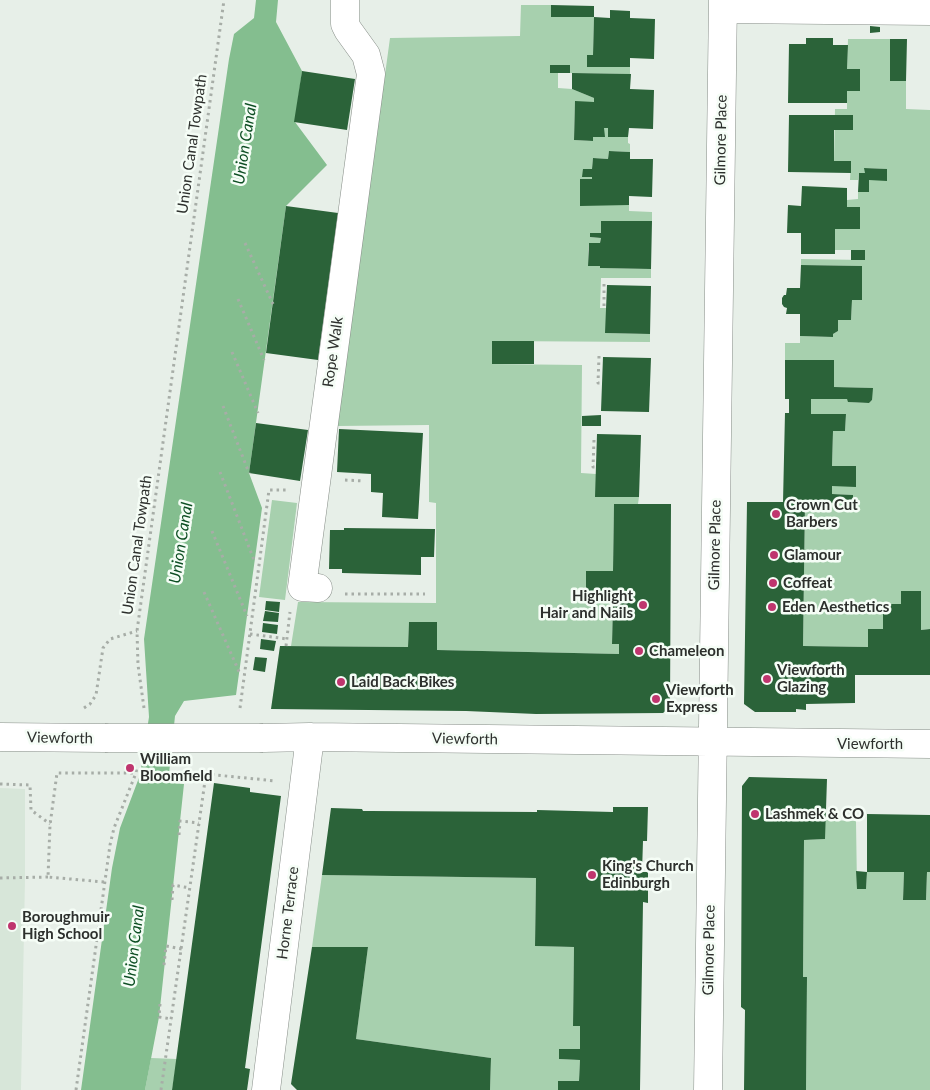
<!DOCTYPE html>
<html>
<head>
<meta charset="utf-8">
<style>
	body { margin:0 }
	canvas { display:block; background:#e7efe8 }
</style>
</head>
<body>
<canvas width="930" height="1090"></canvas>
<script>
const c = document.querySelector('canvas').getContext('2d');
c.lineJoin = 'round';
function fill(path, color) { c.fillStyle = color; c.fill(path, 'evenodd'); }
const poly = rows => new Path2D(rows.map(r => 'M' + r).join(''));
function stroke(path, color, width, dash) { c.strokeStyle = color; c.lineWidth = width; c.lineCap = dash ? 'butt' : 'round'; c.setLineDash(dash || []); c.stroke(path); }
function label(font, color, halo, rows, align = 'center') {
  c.font = font + ' Lato,sans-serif'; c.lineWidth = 5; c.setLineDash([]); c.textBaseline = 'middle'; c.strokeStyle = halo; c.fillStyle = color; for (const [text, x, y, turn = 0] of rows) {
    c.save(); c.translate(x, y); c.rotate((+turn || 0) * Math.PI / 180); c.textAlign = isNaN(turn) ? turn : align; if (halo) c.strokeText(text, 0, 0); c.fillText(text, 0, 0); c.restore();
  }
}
fill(poly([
	[0,788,25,789,25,878,21,1090,0,1090]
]), '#d7e6d9');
fill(poly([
	[521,5,551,5,551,17,594,17,593,55,587,55,587,66,630,67,630,74,570,73,570,65,551,65,550,73,558,73,558,88,572,89,594,98,594,102,575,102,574,140,593,141,593,137,604,137,604,128,608,128,608,137,628,137,628,143,630,144,630,152,609,151,608,159,593,158,592,169,583,169,583,177,592,177,592,179,580,180,580,205,629,205,629,211,652,212,652,221,601,221,601,233,591,233,590,237,601,238,600,243,589,243,588,250,588,265,600,266,600,268,651,269,651,278,601,278,600,308,606,308,606,333,650,334,650,342,492,341,492,364,582,365,581,473,596,474,596,497,639,497,638,504,614,504,613,571,586,571,586,602,613,603,612,643,619,644,619,654,437,650,436,622,409,622,408,647,291,646,298,602,436,603,436,503,429,502,429,425,337,426,390,38,520,36],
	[848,39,890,39,890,81,906,81,906,109,930,110,930,629,921,630,921,591,901,591,901,604,883,604,883,629,868,647,803,646,805,503,852,503,853,495,832,494,832,486,856,486,856,466,832,466,833,431,845,431,846,414,811,414,811,399,847,399,849,402,869,403,872,400,872,388,834,387,834,360,785,360,785,343,800,343,800,336,833,337,833,334,838,331,838,320,851,320,852,300,862,300,862,266,801,265,801,259,865,260,865,250,835,250,835,229,860,229,860,207,847,207,847,200,858,199,858,192,869,192,869,180,887,180,886,169,865,168,865,173,859,173,858,180,850,180,851,161,834,161,835,109,847,109,847,91,860,90,860,69,847,69],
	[272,500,297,503,285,600,259,597],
	[825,820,856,821,857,888,866,889,867,872,904,872,903,900,926,900,927,872,930,872,930,1090,806,1090,807,977,803,977,804,840,825,839],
	[322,875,536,878,535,946,574,947,573,1026,580,1026,580,1049,559,1049,559,1059,580,1060,579,1081,558,1090,490,1090,491,1058,356,1039,368,947,312,947],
	[151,1058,177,1059,172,1090,145,1090]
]), '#a7d0ae');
fill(poly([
	[256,0,278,0,276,22,302,71,295,122,327,165,286,206,249,473,262,508,236,695,184,701,175,716,169,774,174,783,184,784,159,1017,145,1090,81,1090,112,868,120,828,140,775,149,717,144,639,229,59,234,34,254,18]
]), '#84be8f');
fill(poly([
	[551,5,594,6,594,17,551,17],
	[610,10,630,11,630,18,655,19,654,59,630,58,630,67,587,67,587,55,593,55,594,17,610,18],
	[870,26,880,27,880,32,870,33],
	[806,38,833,38,833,45,848,45,847,69,860,69,860,91,847,91,847,103,788,103,789,44,806,44],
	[890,39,907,39,906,81,890,81],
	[550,65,570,65,570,73,550,73],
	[302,71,355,79,347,130,294,122],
	[572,73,631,74,630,89,654,90,653,129,629,128,628,137,608,137,608,128,604,128,605,137,593,137,593,141,574,140,575,101,594,102,594,98,572,89],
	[789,115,853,115,853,130,834,130,834,161,851,161,851,173,788,172],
	[609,151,630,152,630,159,653,159,652,197,629,196,629,205,580,206,580,179,592,179,592,177,582,177,583,169,592,169,593,158,608,159],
	[864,168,887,169,887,181,869,180,869,192,858,192,859,173,865,173],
	[802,186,847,188,847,207,860,207,860,229,835,229,835,254,801,254,801,233,787,233,788,205,801,206],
	[286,206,338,213,318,360,266,353],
	[601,221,652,221,651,269,600,268,600,266,588,266,589,243,600,243,601,238,590,237,590,233,601,233],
	[851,250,865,250,865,260,851,260],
	[801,265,862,266,862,300,852,300,851,320,838,320,838,331,833,334,833,337,800,336,800,314,786,314,787,308,784,307,782,304,782,298,784,295,786,295,787,288,800,288],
	[607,285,651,286,650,334,605,333],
	[492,341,534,341,534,364,492,364],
	[603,357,651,358,649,412,601,411],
	[785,360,834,360,834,387,873,388,872,400,869,403,848,402,847,399,811,399,811,414,846,414,845,431,833,431,832,466,856,466,856,487,832,486,832,494,853,495,853,503,805,503,803,646,868,647,868,629,883,629,883,604,901,604,901,591,921,591,921,630,930,629,930,675,855,675,855,703,806,704,806,710,796,709,796,712,755,712,744,704,747,502,783,502,785,413,789,413,789,399,785,399],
	[601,415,601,426,582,426,582,416],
	[256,423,308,430,300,481,249,473],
	[339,429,423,433,418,519,382,517,383,493,371,492,371,474,337,472],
	[597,434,641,435,639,497,595,497],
	[614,504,671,504,670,707,663,713,536,714,466,711,271,709,280,646,408,647,409,622,437,622,437,650,619,654,619,644,612,644,613,603,586,602,586,571,613,571],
	[344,528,435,529,434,557,421,557,421,575,342,573,342,569,329,569,330,530,344,530],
	[266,601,280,602,279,612,265,610],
	[265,611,279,613,278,622,263,621],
	[263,623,278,625,277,634,262,632],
	[261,639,276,641,274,651,260,649],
	[255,657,267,658,265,672,253,670],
	[749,777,827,779,825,839,804,840,803,977,807,977,806,1090,744,1090,745,1010,741,1007,742,786],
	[214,783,250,788,250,792,281,796,245,1068,250,1069,247,1090,172,1090],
	[613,807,648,807,647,841,643,841,642,872,648,872,648,903,643,902,640,1090,558,1090,558,1081,579,1081,580,1060,559,1059,559,1049,580,1049,580,1026,573,1026,574,947,535,946,536,878,322,875,331,808,362,809,363,811,370,811,537,812,537,810,613,812],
	[867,814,930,815,930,872,927,872,926,900,903,900,904,872,867,872],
	[856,871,867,872,866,889,857,889],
	[312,947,368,947,356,1039,491,1058,490,1090,297,1090,291,1084]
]), '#2b6339');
const minor = poly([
	[723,9,930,11],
	[318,588,302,587,371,74,366,55,348,30,345,24,345,0],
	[0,737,105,738],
	[263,738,310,737,930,744],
	[266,1090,310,737],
	[708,1090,723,0]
]);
stroke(minor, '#878e88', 29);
stroke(poly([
	[245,243,273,304],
	[604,284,604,307,606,307],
	[238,299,264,360],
	[232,352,258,413],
	[599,356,598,383,602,383],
	[223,406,249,473],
	[594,440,593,467,596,467],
	[220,472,254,560],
	[345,480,364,481],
	[212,531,247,616],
	[204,592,240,674],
	[345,594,425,594],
	[250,634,287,639],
	[286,646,290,612],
	[84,708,90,704,96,695,103,648,110,639,137,631],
	[144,708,138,665,137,631,224,0],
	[240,708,269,490,286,490],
	[0,784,30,785,31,810,50,824],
	[179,835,180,821,199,823],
	[0,878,48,877],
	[104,882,48,877,50,825,57,773,136,773],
	[172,900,173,885,190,888],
	[164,965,166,946,182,949],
	[160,1004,159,1017,172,1019],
	[76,1090,110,845,114,828,136,773,137,766],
	[161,1090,206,774,276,781]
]), '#a7ada7', 3, [2.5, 4]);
stroke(minor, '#fff', 28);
const minorBridge = poly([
	[105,738,263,738]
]);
stroke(minorBridge, '#878e88', 29, []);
stroke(minorBridge, '#fff', 28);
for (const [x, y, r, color] of [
	[776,514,5,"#bf356e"],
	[774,555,5,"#bf356e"],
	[773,583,5,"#bf356e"],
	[643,605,5,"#bf356e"],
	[772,607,5,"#bf356e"],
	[639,651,5,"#bf356e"],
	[767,679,5,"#bf356e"],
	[341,682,5,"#bf356e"],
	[656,699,5,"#bf356e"],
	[130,768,5,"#bf356e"],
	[755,814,5,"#bf356e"],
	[592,875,5,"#bf356e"],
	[12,926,5,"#bf356e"]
]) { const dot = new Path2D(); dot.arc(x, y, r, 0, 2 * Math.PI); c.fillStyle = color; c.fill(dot); stroke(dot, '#f5fdf6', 2); }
label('15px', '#2d302d', '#f5fdf6', [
	["Gilmore Place",721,140,-89],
	["Union Canal Towpath",192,144,-82],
	["Rope Walk",333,352,-82],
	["Union Canal Towpath",137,545,-82],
	["Gilmore Place",715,545,-89],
	["Viewforth",60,738,1],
	["Viewforth",465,739,1],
	["Viewforth",870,744],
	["Horne Terrace",288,913,-83],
	["Gilmore Place",709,950,-89]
]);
label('bold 15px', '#2d302d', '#f5fdf6', [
	["Crown Cut",786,505],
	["Barbers",786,522],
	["Glamour",784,555],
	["Coffeat",783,583],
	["Highlight",633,596,"right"],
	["Hair and Nails",633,613,"right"],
	["Eden Aesthetics",782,607],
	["Chameleon",649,651],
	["Viewforth",777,670],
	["Glazing",777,687],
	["Laid Back Bikes",351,682],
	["Viewforth",666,690],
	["Express",666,707],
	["William",140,759],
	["Bloomfield",140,776],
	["Lashmek & CO",765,814],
	["King's Church",602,866],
	["Edinburgh",602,883],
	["Boroughmuir",22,917],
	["High School",22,934]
], 'left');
label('italic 16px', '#0d4e23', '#f5fdf6', [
	["Union Canal",245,144,-81],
	["Union Canal",181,543,-81],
	["Union Canal",134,946,-83]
]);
</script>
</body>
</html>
